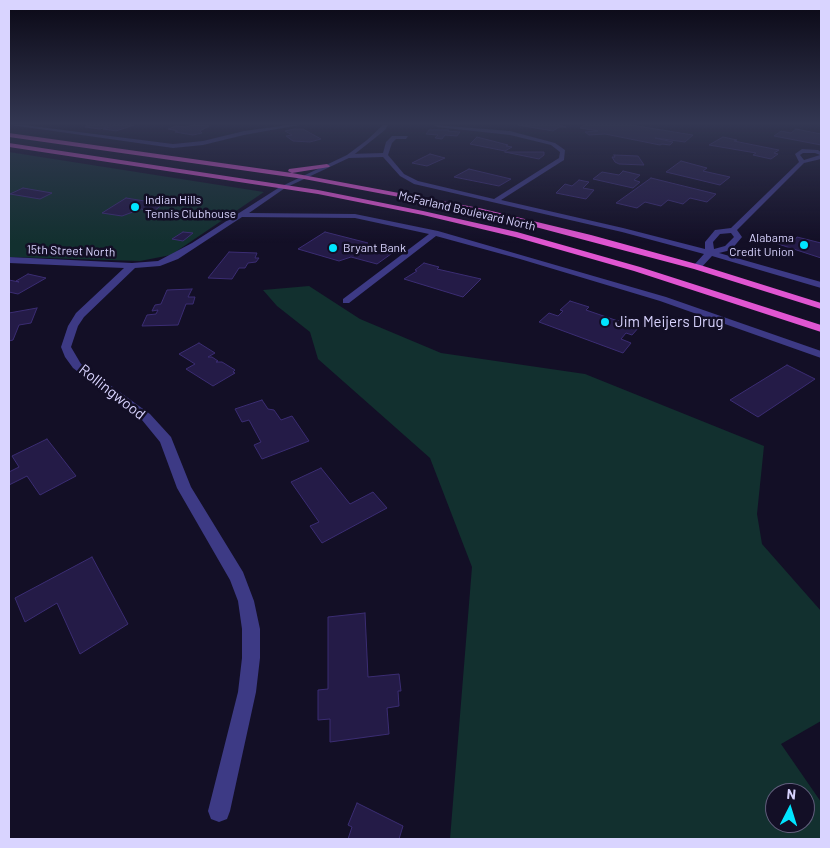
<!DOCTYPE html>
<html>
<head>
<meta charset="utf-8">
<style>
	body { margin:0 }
	#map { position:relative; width:830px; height:848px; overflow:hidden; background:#130f26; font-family:Barlow,sans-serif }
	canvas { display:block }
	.frame { position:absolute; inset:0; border:10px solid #d9d4ff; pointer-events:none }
	.north { position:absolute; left:765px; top:783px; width:50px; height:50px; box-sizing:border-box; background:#130f26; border:1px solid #625e7d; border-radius:50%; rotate:5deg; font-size:14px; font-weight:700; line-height:20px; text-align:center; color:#d9d4ff }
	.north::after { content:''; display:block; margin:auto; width:18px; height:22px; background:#00e5ff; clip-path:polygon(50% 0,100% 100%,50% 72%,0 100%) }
</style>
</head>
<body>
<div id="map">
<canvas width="830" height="848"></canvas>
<div class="frame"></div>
<div class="north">N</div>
</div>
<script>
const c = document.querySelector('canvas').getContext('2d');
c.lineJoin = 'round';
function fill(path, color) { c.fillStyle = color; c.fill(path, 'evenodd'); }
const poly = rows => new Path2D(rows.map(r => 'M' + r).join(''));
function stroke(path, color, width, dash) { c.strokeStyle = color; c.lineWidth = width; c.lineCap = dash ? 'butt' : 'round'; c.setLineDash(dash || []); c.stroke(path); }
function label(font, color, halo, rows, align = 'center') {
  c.font = font + ' Barlow,sans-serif'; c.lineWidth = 5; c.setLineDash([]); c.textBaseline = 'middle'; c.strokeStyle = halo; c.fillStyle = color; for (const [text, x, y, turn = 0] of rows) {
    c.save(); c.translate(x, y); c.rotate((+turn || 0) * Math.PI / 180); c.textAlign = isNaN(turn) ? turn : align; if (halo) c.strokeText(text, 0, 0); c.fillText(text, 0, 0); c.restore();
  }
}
fill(poly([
	[9,152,264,192,171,255,140,261,9,257],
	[309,286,360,319,441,353,585,374,764,446,757,514,762,544,821,611,821,721,781,744,821,802,821,839,450,839,472,567,430,458,318,359,310,332,277,306,263,290],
	[775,793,805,793,805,823,775,823]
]), '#12302f');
const building = poly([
	[87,125,111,125,100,129,85,127,89,126,87,125],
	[115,125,134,125,116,131,103,129,115,125],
	[192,125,209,126,200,131,202,133,193,135,175,132,178,131,168,129,176,126,186,127,192,125],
	[518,125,558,125,566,127,559,127,553,131,518,125],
	[585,125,631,125,693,135,685,142,655,138,673,142,670,145,662,144,660,145,605,134,589,135,585,132,598,131,580,128,585,125],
	[294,129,303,129,321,139,310,142,293,141,286,136,292,135,285,131,294,129],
	[796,129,821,134,821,145,774,136,781,131,791,133,796,129],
	[429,130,449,130,448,131,460,132,457,136,445,135,442,139,435,138,438,135,426,134,429,130],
	[477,137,508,145,506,146,512,147,505,151,470,144,477,137],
	[723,137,737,140,734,141,779,150,774,153,778,154,771,159,753,155,756,153,709,145,723,137],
	[505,152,544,152,544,155,539,159,505,152],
	[430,154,445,158,427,166,412,163,430,154],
	[614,155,638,156,644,165,619,164,615,162,612,157,615,157,614,155],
	[681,161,707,168,703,171,730,177,720,185,666,172,681,161],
	[469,169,511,179,499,186,454,177,469,169],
	[623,171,640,175,634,180,640,182,633,188,593,179,602,172,619,175,623,171],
	[651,178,716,194,707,202,690,198,683,204,668,200,661,206,645,202,637,208,616,203,651,178],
	[579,180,589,182,583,188,594,190,586,199,556,193,565,184,572,186,579,180],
	[23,188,52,193,40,199,10,194,23,188],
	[126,198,163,204,154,211,141,209,122,216,102,213,126,198],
	[183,232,193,233,183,241,172,239,183,232],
	[325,232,368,243,364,247,391,254,377,264,351,257,339,261,298,249,325,232],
	[768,234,794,241,797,237,821,243,821,258,763,239,768,234],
	[229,252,257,253,255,258,259,258,256,262,248,263,245,268,239,268,232,279,208,278,229,252],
	[424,263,439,267,437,269,481,279,463,297,404,279,417,271,415,270,424,263],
	[28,274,46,278,18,294,9,292,9,280,19,282,16,281,28,274],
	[192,289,188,297,195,297,193,304,186,304,178,325,142,326,147,315,156,314,158,310,152,311,155,305,161,304,167,290,192,289],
	[570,301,589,307,586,310,618,321,620,319,640,326,632,335,626,333,621,339,631,343,623,353,539,322,549,313,558,316,563,311,560,310,570,301],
	[37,308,31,323,19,325,13,340,9,341,9,313,37,308],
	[199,343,215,353,208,357,212,357,218,361,216,362,222,362,235,370,233,372,235,373,213,386,186,369,195,364,179,354,199,343],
	[787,365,815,379,758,417,730,400,787,365],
	[262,400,268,409,274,410,281,420,292,416,309,441,262,459,254,445,261,442,249,420,242,422,235,409,262,400],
	[47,439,76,476,40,495,27,476,9,485,9,472,19,467,12,456,47,439],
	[321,468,350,504,373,492,387,508,322,543,310,526,319,522,291,482,321,468],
	[92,557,128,624,80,654,57,603,25,622,15,598,92,557],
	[365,613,368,677,399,674,401,691,398,691,399,706,387,708,389,734,330,742,330,719,318,720,318,690,328,689,328,617,365,613],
	[357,803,403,826,399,839,348,839,352,827,348,825,357,803]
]);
fill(building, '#241b47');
stroke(building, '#3b2d73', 1);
fill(poly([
	[11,125,24,125,173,144,203,141,244,131,288,125,299,125,244,135,203,145,173,148,11,125],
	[435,125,510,131,555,143,565,150,564,160,501,200,623,228,705,249,705,242,715,230,731,228,799,162,795,154,802,149,818,150,821,152,821,159,804,163,737,230,742,237,731,250,719,253,821,282,821,288,712,256,700,269,694,269,694,265,704,254,622,232,414,184,400,176,383,157,349,158,346,156,349,154,383,153,386,142,392,136,408,136,406,139,396,139,392,143,388,155,404,174,418,181,494,199,559,158,560,152,551,145,510,135,437,127,435,125],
	[803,153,815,153,820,155,804,160,800,155,803,153],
	[731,233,734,237,725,246,714,249,713,242,720,234,731,233],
	[283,185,286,187,285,188,249,213,355,214,438,231,666,297,821,351,821,358,660,301,520,259,436,236,349,303,343,303,343,299,429,234,355,218,242,217,178,259,160,266,135,268,84,317,78,326,71,347,81,364,150,414,171,437,191,487,243,572,254,601,260,629,260,658,256,692,230,811,227,819,219,822,211,819,208,811,238,692,242,658,242,629,238,601,230,580,177,488,160,442,142,420,73,368,65,357,61,347,68,326,76,313,124,268,9,263,9,257,132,263,158,261,192,243,283,185]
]), '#3d3a85');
fill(poly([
	[383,125,388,125,385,130,351,157,285,188,280,187,347,155,367,140,383,125]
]), '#3d3a85');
fill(poly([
	[9,133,292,173,288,171,289,169,327,164,330,166,329,167,292,173,479,208,591,235,700,265,821,303,821,309,694,269,479,212,304,179,9,137,9,133],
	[9,143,318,190,423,211,517,232,640,267,821,325,821,332,634,271,515,237,423,215,318,194,9,147,9,143]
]), '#e055d1');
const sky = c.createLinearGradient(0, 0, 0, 243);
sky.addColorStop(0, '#0a0815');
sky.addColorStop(0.51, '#333752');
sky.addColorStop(1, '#33375200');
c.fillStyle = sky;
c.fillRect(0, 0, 830, 243);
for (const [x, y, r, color] of [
	[135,207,5,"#00e5ff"],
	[804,245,5,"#00e5ff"],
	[333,248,5,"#00e5ff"],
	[605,322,5,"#00e5ff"]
]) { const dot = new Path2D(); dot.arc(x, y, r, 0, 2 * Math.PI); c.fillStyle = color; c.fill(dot); stroke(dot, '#130f26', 2); }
label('12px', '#d9d4ff', '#130f26', [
	["Indian Hills",145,200],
	["Tennis Clubhouse",145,214],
	["Alabama",794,238,"right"],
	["Credit Union",794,252,"right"],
	["Bryant Bank",343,248]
], 'left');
label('12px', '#d9d4ff', '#130f26', [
	["McFarland Boulevard North",467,211,13],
	["15th Street North",71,251,2]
]);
label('15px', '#d9d4ff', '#130f26', [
	["Jim Meijers Drug",615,322]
], 'left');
label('15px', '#d9d4ff', '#130f26', [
	["Rollingwood",112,392,38]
]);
</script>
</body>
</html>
